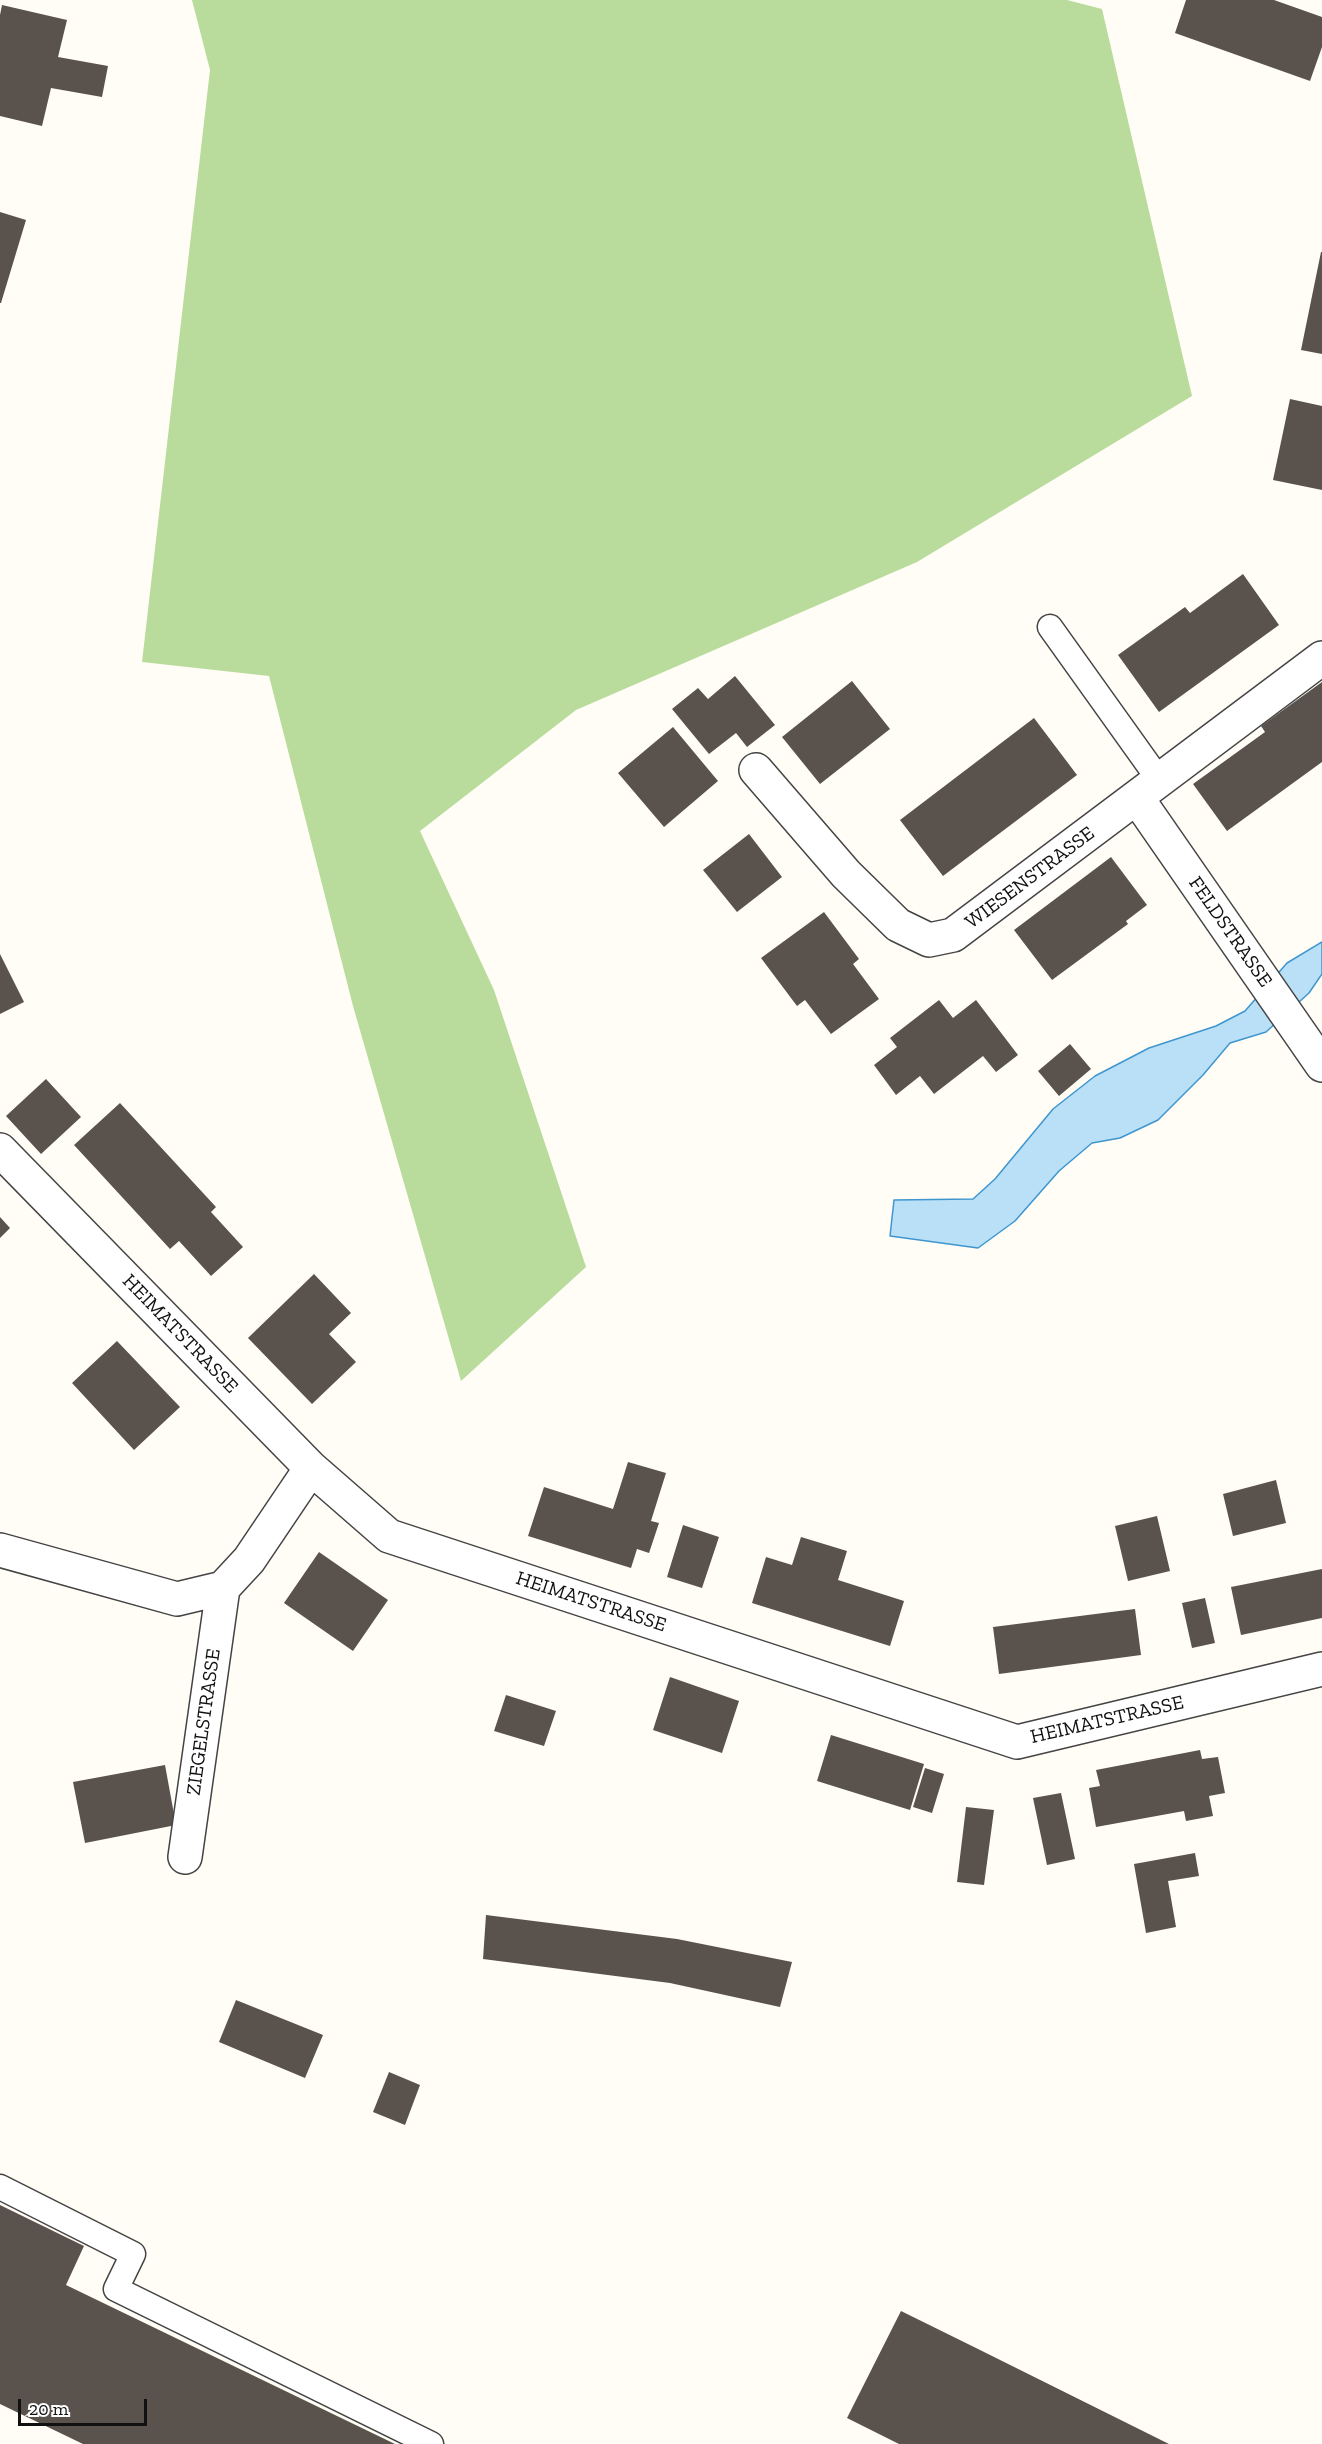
<!DOCTYPE html>
<html>
<head>
<meta charset="utf-8">
<style>
	body { margin:0 }
	#map { position:relative; width:1322px; height:2444px; overflow:hidden; background:#fffdf5; font-family:"Zilla Slab",serif }
	canvas { display:block }
	.scale { position:absolute; left:18px; top:2399px; width:129px; height:27px; box-sizing:border-box; border:3px solid #111; border-top:0; padding-left:8px; font-size:18px; line-height:21px; white-space:nowrap; color:#111; -webkit-text-stroke:4px #fff; paint-order:stroke }
</style>
</head>
<body>
<div id="map">
<canvas width="1322" height="2444"></canvas>
<div class="scale">20 m</div>
</div>
<script>
const c = document.querySelector('canvas').getContext('2d');
c.lineJoin = 'round';
function fill(path, color) { c.fillStyle = color; c.fill(path, 'evenodd'); }
const poly = rows => new Path2D(rows.map(r => 'M' + r).join(''));
function stroke(path, color, width, dash) { c.strokeStyle = color; c.lineWidth = width; c.lineCap = dash ? 'butt' : 'round'; c.setLineDash(dash || []); c.stroke(path); }
function label(font, color, halo, rows, align = 'center') {
  c.font = font + ' "Zilla Slab",serif'; c.lineWidth = 6; c.setLineDash([]); c.textBaseline = 'middle'; c.strokeStyle = halo; c.fillStyle = color; for (const [text, x, y, turn = 0] of rows) {
    c.save(); c.translate(x, y); c.rotate((+turn || 0) * Math.PI / 180); c.textAlign = isNaN(turn) ? turn : align; if (halo) c.strokeText(text, 0, 0); c.fillText(text, 0, 0); c.restore();
  }
}
fill(poly([
	[192,0,1067,0,1102,9,1192,396,917,562,576,710,420,831,494,990,586,1267,461,1381,353,1006,269,676,142,662,210,70]
]), '#b9dc9c');
const water = poly([
	[1322,942,1322,974,1309,993,1266,1032,1230,1043,1203,1075,1158,1120,1120,1138,1092,1143,1059,1171,1015,1221,978,1248,890,1236,894,1200,973,1199,995,1179,1053,1109,1095,1076,1149,1048,1216,1026,1245,1011,1287,963,1322,942]
]);
fill(water, '#b9e0f7');
stroke(water, '#3f96cf', 1.5);
fill(poly([
	[1186,0,1274,0,1322,17,1322,47,1310,81,1175,33],
	[2,5,67,20,58,57,108,66,102,97,51,88,42,126,0,116,0,15],
	[0,212,26,220,1,303,0,303],
	[1321,252,1322,252,1322,354,1301,350],
	[1290,399,1322,406,1322,490,1273,480],
	[1243,574,1279,625,1159,712,1118,655,1185,607,1190,613],
	[735,676,775,725,747,747,736,733,709,754,672,709,698,688,708,699],
	[852,681,890,729,820,784,782,737],
	[1322,682,1322,762,1227,831,1193,784,1265,732,1261,726],
	[1034,718,1077,775,943,876,900,820],
	[673,727,718,781,664,827,618,773],
	[749,834,782,877,737,912,703,870],
	[1111,857,1147,905,1126,921,1128,924,1052,980,1014,930],
	[824,912,859,959,853,964,879,999,831,1034,805,1000,797,1006,761,958],
	[0,954,24,1002,0,1014],
	[939,1000,953,1018,976,1000,1018,1055,996,1072,983,1056,934,1094,920,1076,896,1095,874,1065,897,1047,890,1038],
	[1070,1044,1091,1069,1059,1096,1038,1071],
	[46,1079,81,1117,41,1154,6,1116],
	[120,1103,216,1207,211,1212,243,1247,211,1276,179,1241,170,1249,74,1145],
	[0,1217,10,1228,0,1238],
	[314,1274,351,1313,329,1334,356,1362,312,1404,248,1338],
	[117,1341,180,1407,134,1450,72,1383],
	[628,1462,666,1473,651,1521,659,1523,649,1553,637,1549,631,1568,528,1536,544,1487,613,1509],
	[1276,1480,1286,1523,1233,1536,1223,1494],
	[1157,1516,1170,1571,1128,1581,1115,1526],
	[683,1525,719,1537,702,1588,667,1577],
	[801,1537,847,1551,838,1580,904,1601,890,1646,752,1603,766,1557,792,1565],
	[319,1552,388,1600,353,1651,284,1603],
	[1322,1569,1322,1618,1241,1635,1231,1587],
	[1205,1598,1215,1643,1192,1648,1182,1603],
	[1135,1609,1141,1655,999,1674,993,1627],
	[670,1677,739,1701,722,1753,653,1730],
	[506,1695,556,1711,544,1746,494,1731],
	[831,1735,924,1764,910,1810,817,1781],
	[1200,1750,1202,1759,1218,1757,1225,1793,1209,1796,1213,1816,1186,1821,1184,1811,1096,1827,1089,1788,1100,1786,1096,1770],
	[165,1765,176,1825,85,1843,73,1782],
	[925,1768,944,1774,932,1813,913,1807],
	[1061,1793,1075,1859,1047,1865,1033,1798],
	[966,1807,994,1810,984,1885,957,1882],
	[1195,1853,1199,1876,1168,1881,1176,1927,1146,1933,1134,1864],
	[486,1915,677,1939,792,1962,780,2007,670,1983,483,1959],
	[236,2000,323,2035,305,2078,219,2042],
	[389,2072,420,2085,405,2125,373,2112],
	[0,2205,84,2246,66,2285,395,2444,83,2444,0,2404],
	[901,2311,974,2347,1169,2444,899,2444,847,2418]
]), '#5a524d');
const service = poly([
	[1050,627,1160,781],
	[0,2187,133,2254,116,2289,431,2444]
]);
const minor = poly([
	[756,770,846,874,898,925,929,940,953,935,1322,658],
	[1137,798,1322,1065],
	[0,1150,311,1468,389,1536,1017,1742,1322,1669],
	[0,1550,177,1599,223,1588,249,1560,311,1468],
	[185,1857,223,1588]
]);
stroke(service, '#444', 27);
stroke(minor, '#444', 36);
stroke(service, '#fff', 24);
stroke(minor, '#fff', 33);
label('20px', '#111', '#fff', [
	["WIESENSTRASSE",1030,878,-37],
	["FELDSTRASSE",1230,932,55],
	["HEIMATSTRASSE",180,1334,46],
	["HEIMATSTRASSE",591,1602,18],
	["HEIMATSTRASSE",1107,1720,-13],
	["ZIEGELSTRASSE",204,1722,-82]
]);
</script>
</body>
</html>
